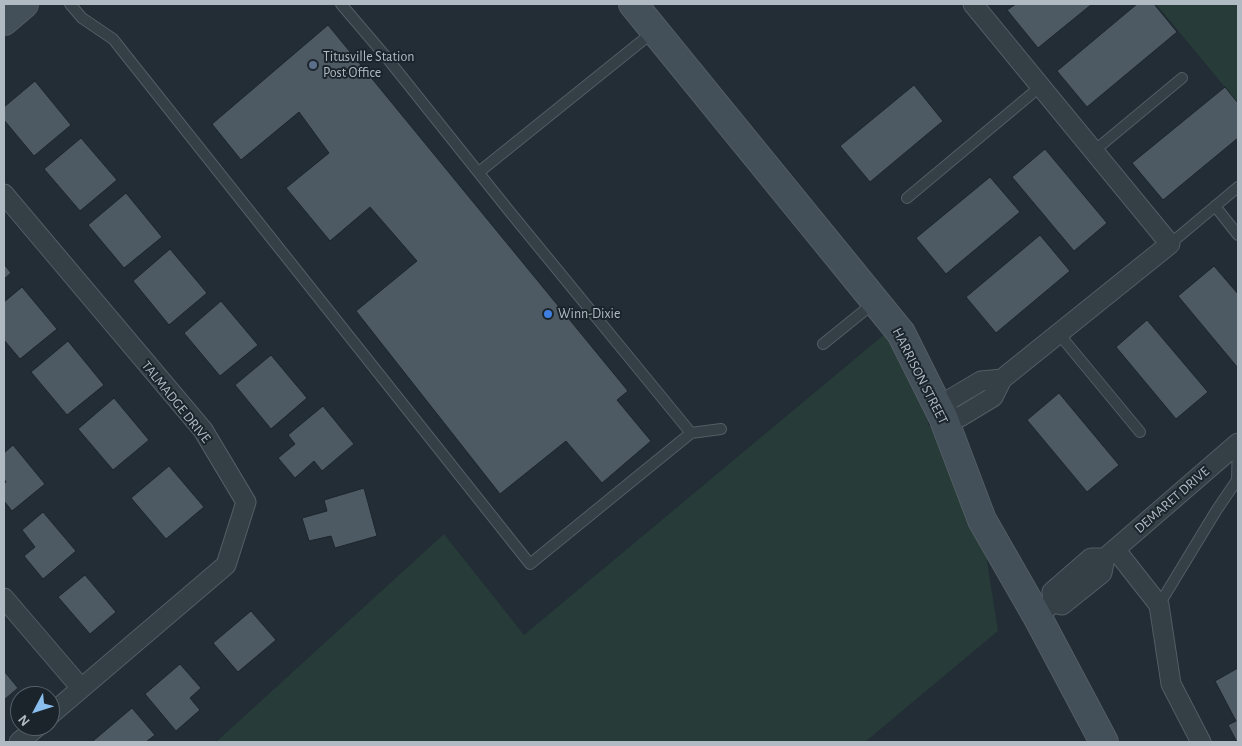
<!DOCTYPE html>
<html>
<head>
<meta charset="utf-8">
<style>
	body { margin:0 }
	#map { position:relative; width:1242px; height:746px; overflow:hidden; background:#222d36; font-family:"Alegreya Sans",sans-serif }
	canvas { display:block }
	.frame { position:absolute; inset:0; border:5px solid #b0bac3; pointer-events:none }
	.north { position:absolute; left:10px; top:686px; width:50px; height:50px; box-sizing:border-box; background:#1b242b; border:1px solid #576068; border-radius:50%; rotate:230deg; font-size:14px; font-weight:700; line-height:20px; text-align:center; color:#b0bac3 }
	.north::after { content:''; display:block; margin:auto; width:18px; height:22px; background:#89beee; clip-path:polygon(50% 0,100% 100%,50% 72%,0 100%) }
</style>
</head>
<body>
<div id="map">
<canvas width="1242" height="746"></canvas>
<div class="frame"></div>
<div class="north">N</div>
</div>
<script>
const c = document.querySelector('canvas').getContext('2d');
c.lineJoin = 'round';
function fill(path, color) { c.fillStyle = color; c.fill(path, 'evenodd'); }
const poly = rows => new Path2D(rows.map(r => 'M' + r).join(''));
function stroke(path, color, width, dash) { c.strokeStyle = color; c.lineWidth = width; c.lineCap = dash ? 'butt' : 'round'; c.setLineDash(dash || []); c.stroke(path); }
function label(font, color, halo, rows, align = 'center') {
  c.font = font + ' "Alegreya Sans",sans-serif'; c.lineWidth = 4; c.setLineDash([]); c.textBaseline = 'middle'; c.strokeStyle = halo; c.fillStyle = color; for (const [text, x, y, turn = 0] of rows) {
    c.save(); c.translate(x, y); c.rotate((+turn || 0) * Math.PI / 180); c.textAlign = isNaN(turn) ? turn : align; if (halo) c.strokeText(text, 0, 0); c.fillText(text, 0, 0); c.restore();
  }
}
fill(poly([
	[1156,4,1238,4,1238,103],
	[886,333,931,418,928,424,930,427,934,427,985,548,998,631,865,742,216,742,444,534,524,635]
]), '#273b38');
const building = poly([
	[1016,4,1092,4,1038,48,1007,10,1016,4],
	[1137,4,1154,4,1177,32,1087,107,1057,71,1137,4],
	[328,25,628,391,617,400,651,441,602,483,566,441,500,494,356,311,417,261,370,207,330,241,286,188,329,153,299,112,241,160,212,124,328,25],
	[35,81,71,125,34,156,4,120,4,107,35,81],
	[914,85,943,121,870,182,840,146,914,85],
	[1225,87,1238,103,1238,138,1163,200,1132,163,1225,87],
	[81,138,117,180,80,211,44,169,81,138],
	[1045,149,1107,223,1074,251,1012,177,1045,149],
	[990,177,1020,212,946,274,916,238,990,177],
	[126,193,162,237,124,268,88,225,126,193],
	[1040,235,1070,271,996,333,966,297,1040,235],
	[170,249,207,293,169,325,133,281,170,249],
	[4,264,11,273,4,279,4,264],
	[1214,266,1238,294,1238,368,1178,296,1214,266],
	[22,287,57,329,20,359,4,340,4,302,22,287],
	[221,301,258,345,220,376,184,333,221,301],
	[1147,320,1208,392,1176,419,1116,347,1147,320],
	[68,341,104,385,67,415,31,372,68,341],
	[271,355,307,398,271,429,235,385,271,355],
	[1059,393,1119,465,1087,492,1027,420,1059,393],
	[114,398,149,440,113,470,78,429,114,398],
	[323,406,354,444,322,471,314,461,295,478,278,458,295,444,288,435,323,406],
	[13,445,45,484,12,511,4,501,4,484,6,482,4,479,4,453,13,445],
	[169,466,204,507,166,539,131,498,169,466],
	[364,488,377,536,335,548,331,536,309,541,302,518,327,511,324,500,364,488],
	[43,512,76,551,43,579,24,556,35,547,22,530,43,512],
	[85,575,116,612,90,634,58,597,85,575],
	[251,611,276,640,238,672,213,643,251,611],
	[180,664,201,688,190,698,200,710,176,731,145,694,180,664],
	[1238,668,1238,742,1237,742,1228,725,1236,721,1215,681,1238,668],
	[4,671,18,688,4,700,4,671],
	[132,708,155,735,146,742,94,742,93,741,132,708]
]);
fill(building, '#4d5a64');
stroke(building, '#1d262d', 1);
const lane = poly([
	[70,4,82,18,113,39,530,564,691,433],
	[341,4,387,58,510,212,691,433,721,429],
	[1094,151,1182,78],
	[479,172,653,32],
	[907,198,1041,86],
	[1215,206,1238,235],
	[1170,244,1238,187],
	[1059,334,1140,432],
	[823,344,875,302],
	[1159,605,1216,511,1237,480,1238,443]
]);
const street = poly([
	[973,4,1170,244,1002,379,993,397,960,417,943,417,949,400,981,381,1002,379],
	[4,194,203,430,246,502,226,565,50,715],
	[1115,549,1159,605,1171,684,1201,742],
	[4,598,81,688],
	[1053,603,1052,592,1091,558,1105,558],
	[1037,616,1053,603,1062,605,1102,573,1105,558,1238,443],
	[19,742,38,726]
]);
const secondary = poly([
	[633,4,901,333,943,417,982,520,1037,616,1104,742],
	[4,21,24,4]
]);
stroke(lane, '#535d64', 12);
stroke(street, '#535d64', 21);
stroke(secondary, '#535d64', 30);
stroke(lane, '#353f46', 10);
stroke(street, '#353f46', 19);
stroke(secondary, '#434f59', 28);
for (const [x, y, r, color] of [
	[313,65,5,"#5c6f8a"],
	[548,314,5,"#3f7fe0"]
]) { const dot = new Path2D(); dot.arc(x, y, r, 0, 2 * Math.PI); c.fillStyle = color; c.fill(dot); stroke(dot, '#1b242b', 2); }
label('14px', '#b0bac3', '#1b242b', [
	["Titusville Station",323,57],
	["Post Office",323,73],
	["Winn-Dixie",558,314]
], 'left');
label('14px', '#b0bac3', '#1b242b', [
	["HARRISON STREET",920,376,63],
	["TALMADGE DRIVE",176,402,51],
	["DEMARET DRIVE",1172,500,-41]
]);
</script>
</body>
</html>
